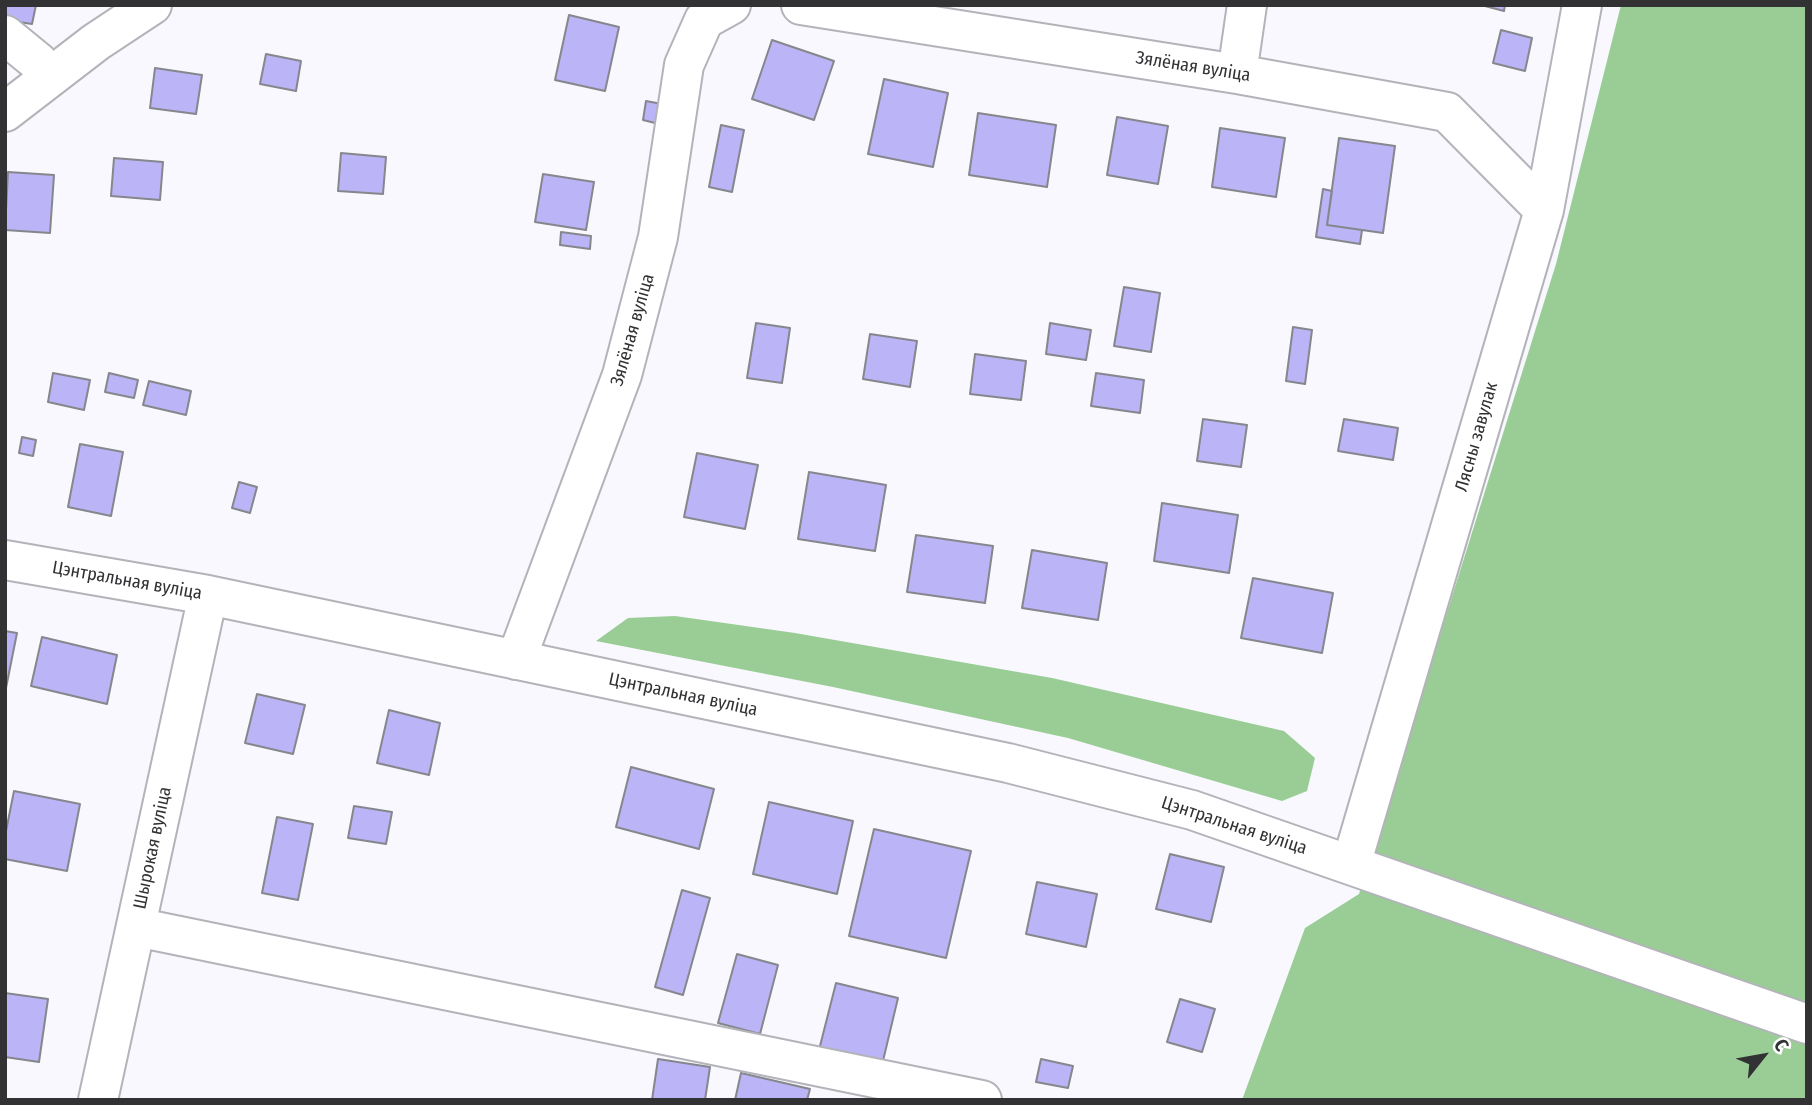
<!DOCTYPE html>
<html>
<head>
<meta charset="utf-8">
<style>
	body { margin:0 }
	#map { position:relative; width:1812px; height:1105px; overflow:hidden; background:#f8f8fe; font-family:"Fira Sans Condensed",sans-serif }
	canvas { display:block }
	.frame { position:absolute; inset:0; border:7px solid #323134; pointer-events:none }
	.north { position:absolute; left:1728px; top:1021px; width:70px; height:70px; -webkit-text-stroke:5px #fff; paint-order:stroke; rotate:59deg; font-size:19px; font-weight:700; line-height:28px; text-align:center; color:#323134 }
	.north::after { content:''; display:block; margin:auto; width:24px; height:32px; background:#323134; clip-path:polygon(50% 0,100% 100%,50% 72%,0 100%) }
</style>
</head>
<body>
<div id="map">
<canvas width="1812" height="1105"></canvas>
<div class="frame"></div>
<div class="north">С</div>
</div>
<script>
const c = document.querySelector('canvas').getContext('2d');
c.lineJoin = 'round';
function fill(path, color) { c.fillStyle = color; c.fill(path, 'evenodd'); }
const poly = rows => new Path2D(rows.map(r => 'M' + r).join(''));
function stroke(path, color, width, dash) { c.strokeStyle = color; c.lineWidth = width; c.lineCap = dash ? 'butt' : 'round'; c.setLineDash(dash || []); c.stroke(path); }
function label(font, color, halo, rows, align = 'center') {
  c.font = font + ' "Fira Sans Condensed",sans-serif'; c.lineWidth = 6; c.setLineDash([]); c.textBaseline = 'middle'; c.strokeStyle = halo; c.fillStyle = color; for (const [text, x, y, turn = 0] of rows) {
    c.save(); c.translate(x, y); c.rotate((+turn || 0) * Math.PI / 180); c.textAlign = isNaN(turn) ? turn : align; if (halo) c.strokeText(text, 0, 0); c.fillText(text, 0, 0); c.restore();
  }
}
fill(poly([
	[1621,5,1807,5,1807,1100,1242,1100,1305,928,1359,894,1556,264],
	[675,616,795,633,1052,678,1284,731,1315,758,1307,791,1282,801,1068,738,833,687,596,641,628,618]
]), '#9acd95');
const building = poly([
	[5,5,36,5,32,24,5,20,5,5],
	[1481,5,1505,5,1504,11,1481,5],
	[569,15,619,27,605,91,555,80,569,15],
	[1501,30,1532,38,1525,71,1493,63,1501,30],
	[772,40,834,61,814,120,752,99,772,40],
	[266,54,301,61,296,91,260,84,266,54],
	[155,68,202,75,196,114,150,108,155,68],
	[884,79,948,93,933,167,868,154,884,79],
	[646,101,662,104,659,124,643,120,646,101],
	[978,113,1056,125,1047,187,969,175,978,113],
	[1117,117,1168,126,1158,184,1107,175,1117,117],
	[721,125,744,130,732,192,709,187,721,125],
	[1220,128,1285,138,1276,197,1212,187,1220,128],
	[1339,138,1395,146,1383,233,1327,225,1339,138],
	[341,153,386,157,383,194,338,191,341,153],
	[114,158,163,162,160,200,111,196,114,158],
	[8,172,54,175,50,233,5,230,8,172],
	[543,174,594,182,586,230,535,222,543,174],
	[1323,189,1332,191,1327,225,1362,230,1360,244,1316,237,1323,189],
	[561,232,591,236,590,249,560,245,561,232],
	[1124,287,1160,293,1151,352,1114,346,1124,287],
	[756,323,790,328,782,383,747,378,756,323],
	[1050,323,1091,330,1086,360,1046,354,1050,323],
	[1293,327,1312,330,1305,384,1286,381,1293,327],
	[870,334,917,341,910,387,863,379,870,334],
	[975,354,1026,361,1021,400,970,394,975,354],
	[53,373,90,380,84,410,48,402,53,373],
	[109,373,138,380,134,398,105,392,109,373],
	[1096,373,1144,380,1140,413,1091,406,1096,373],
	[149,381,191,391,186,415,143,405,149,381],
	[1203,419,1247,425,1241,467,1197,461,1203,419],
	[1344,419,1398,428,1393,460,1338,451,1344,419],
	[22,437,36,440,33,456,19,453,22,437],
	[80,444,123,452,111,516,68,507,80,444],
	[697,453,758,465,745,529,684,517,697,453],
	[809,472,886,485,875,551,798,539,809,472],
	[239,482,257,487,250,513,232,508,239,482],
	[1162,503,1238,515,1229,573,1154,561,1162,503],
	[916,535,993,546,985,603,907,592,916,535],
	[1032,550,1107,563,1098,620,1022,608,1032,550],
	[1253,578,1333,593,1322,653,1241,638,1253,578],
	[5,631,17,633,5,693,5,631],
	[42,637,117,655,107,704,31,686,42,637],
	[257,694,305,705,293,754,245,743,257,694],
	[389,710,440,723,429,775,377,763,389,710],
	[631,767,714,789,699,849,616,827,631,767],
	[14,791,80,804,67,871,5,859,5,836,14,791],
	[769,802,853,821,837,894,753,874,769,802],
	[354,806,392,812,386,844,348,838,354,806],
	[277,817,313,824,298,900,262,893,277,817],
	[874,829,971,851,946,958,849,936,874,829],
	[1170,854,1224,867,1211,922,1156,909,1170,854],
	[1037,882,1097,894,1086,947,1026,934,1037,882],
	[682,890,710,898,683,995,655,987,682,890],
	[737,954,778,965,760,1034,718,1023,737,954],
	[836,983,898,998,882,1065,819,1050,836,983],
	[5,993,48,999,39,1062,5,1057,5,993],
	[1180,999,1215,1009,1202,1052,1167,1042,1180,999],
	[658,1059,710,1067,705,1100,652,1100,658,1059],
	[1041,1059,1073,1066,1068,1088,1036,1082,1041,1059],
	[741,1073,810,1089,807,1100,735,1100,741,1073]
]);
fill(building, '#bbb4f6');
stroke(building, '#86868d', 2);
const minor = poly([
	[801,5,1237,74,1447,112,1544,210],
	[5,35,38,62,50,77],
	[1237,74,1247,5],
	[5,112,96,42,152,5],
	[5,560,208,595,1008,763,1192,810,1807,1024],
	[516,660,622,375,658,237,684,65,704,20,731,5],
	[1351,865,1544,210,1582,5],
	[136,927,982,1100],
	[98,1100,208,595]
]);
stroke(minor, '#b3b3ba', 42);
stroke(minor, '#fff', 38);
label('18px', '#323134', '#fff', [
	["Зялёная вуліца",1193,67,9],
	["Зялёная вуліца",633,330,-74],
	["Лясны завулак",1477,437,-74],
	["Цэнтральная вуліца",127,581,10],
	["Цэнтральная вуліца",683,695,12],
	["Цэнтральная вуліца",1234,826,18],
	["Шырокая вуліца",153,848,-78]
]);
</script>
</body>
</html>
